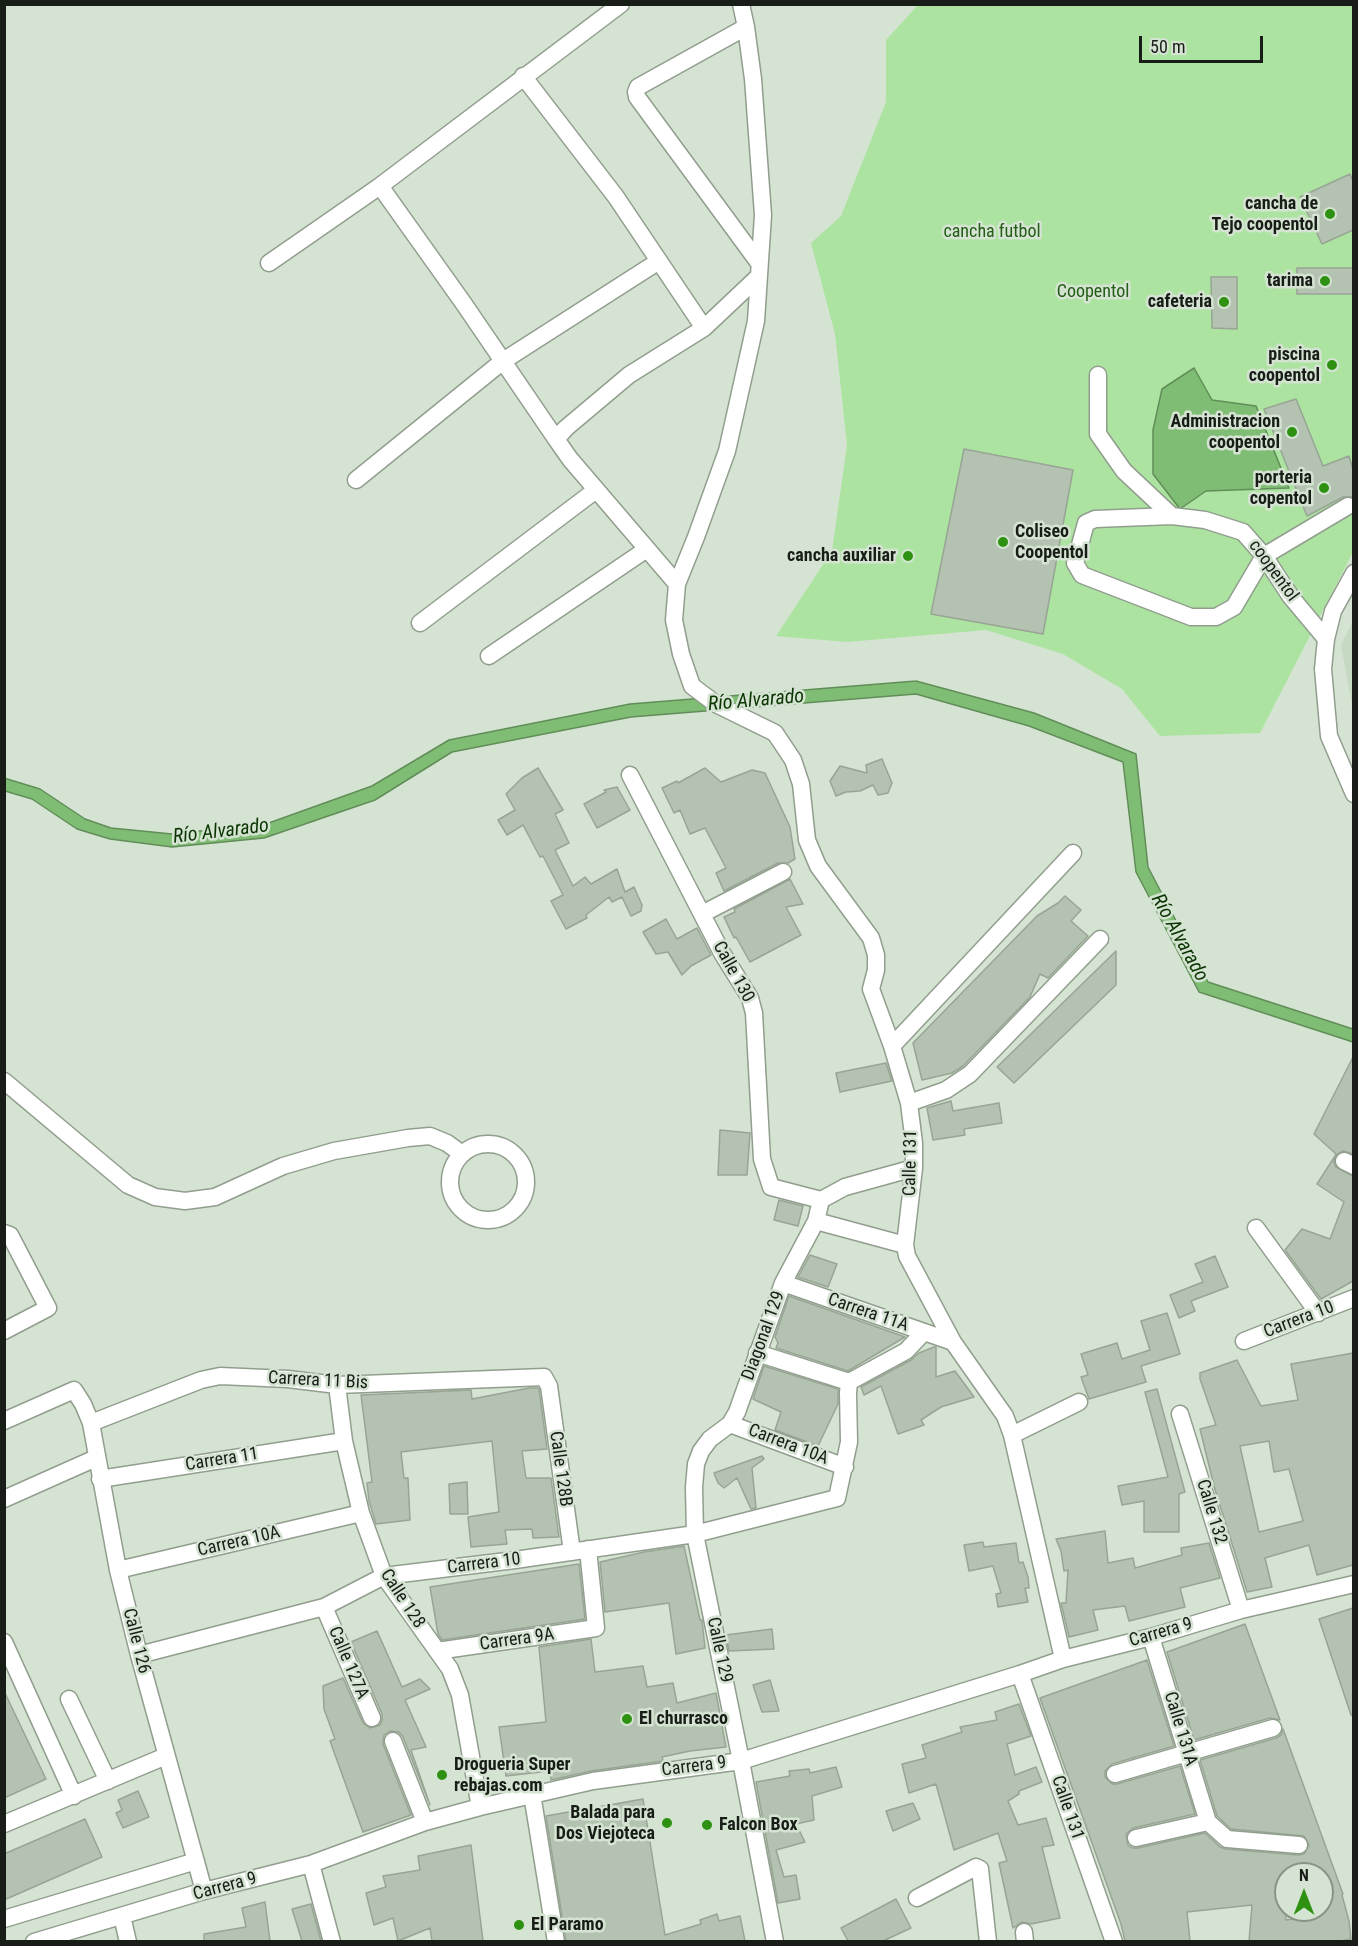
<!DOCTYPE html>
<html>
<head>
<meta charset="utf-8">
<style>
	body { margin:0 }
	#map { position:relative; width:1358px; height:1946px; overflow:hidden; background:#d5e4d2; font-family:"Roboto Condensed",sans-serif }
	canvas { display:block }
	.frame { position:absolute; inset:0; border:6px solid #181d17; pointer-events:none }
	.north { position:absolute; left:1274px; top:1862px; width:60px; height:60px; box-sizing:border-box; background:#d5e4d2; border:2px solid #899487; border-radius:50%; rotate:0deg; font-size:16px; font-weight:700; line-height:24px; text-align:center; color:#181d17 }
	.north::after { content:''; display:block; margin:auto; width:21px; height:27px; background:#2e9111; clip-path:polygon(50% 0,100% 100%,50% 72%,0 100%) }
	.scale { position:absolute; left:1139px; top:36px; width:124px; height:27px; box-sizing:border-box; border:3px solid #181d17; border-top:0; padding-left:8px; font-size:18px; line-height:21px; white-space:nowrap; color:#181d17; -webkit-text-stroke:4px #d5e4d2; paint-order:stroke }
</style>
</head>
<body>
<div id="map">
<canvas width="1358" height="1946"></canvas>
<div class="frame"></div>
<div class="north">N</div>
<div class="scale">50 m</div>
</div>
<script>
const c = document.querySelector('canvas').getContext('2d');
c.lineJoin = 'round';
function fill(path, color) { c.fillStyle = color; c.fill(path, 'evenodd'); }
const poly = rows => new Path2D(rows.map(r => 'M' + r).join(''));
function stroke(path, color, width, dash) { c.strokeStyle = color; c.lineWidth = width; c.lineCap = dash ? 'butt' : 'round'; c.setLineDash(dash || []); c.stroke(path); }
function label(font, color, halo, rows, align = 'center') {
  c.font = font + ' "Roboto Condensed",sans-serif'; c.lineWidth = 5; c.setLineDash([]); c.textBaseline = 'middle'; c.strokeStyle = halo; c.fillStyle = color; for (const [text, x, y, turn = 0] of rows) {
    c.save(); c.translate(x, y); c.rotate((+turn || 0) * Math.PI / 180); c.textAlign = isNaN(turn) ? turn : align; if (halo) c.strokeText(text, 0, 0); c.fillText(text, 0, 0); c.restore();
  }
}
fill(poly([
	[1353,621,1354,622,1353,710,1341,645]
]), '#c6d9c2');
fill(poly([
	[918,5,1353,5,1353,552,1260,733,1160,736,1122,689,1063,654,986,630,847,642,776,636,832,551,847,445,835,334,811,243,841,216,886,102,886,40]
]), '#ace3a1');
const water = poly([
	[1194,368,1212,400,1256,406,1289,488,1206,491,1180,509,1153,474,1153,430,1162,389,1194,368],
	[916,681,1034,713,1136,754,1148,867,1208,982,1353,1029,1353,1042,1199,992,1136,872,1123,762,1029,726,916,694,631,717,452,752,375,800,264,838,172,847,110,839,77,829,32,799,5,791,4,778,40,789,85,819,111,828,172,834,266,824,372,786,449,740,630,704,916,681]
]);
fill(water, '#80bd74');
stroke(water, '#618d58', 1.5);
const building = poly([
	[1350,174,1353,181,1353,230,1322,244,1300,197,1350,174],
	[1297,268,1353,268,1353,294,1297,294,1297,268],
	[1211,277,1237,277,1237,329,1212,328,1211,277],
	[1296,399,1323,466,1349,456,1353,470,1353,497,1343,497,1307,516,1264,409,1296,399],
	[964,449,1073,470,1043,634,931,614,964,449],
	[882,759,892,783,888,793,878,795,873,785,860,791,846,792,836,796,830,781,840,766,867,773,866,765,882,759],
	[538,768,563,810,555,814,569,843,555,850,573,886,585,877,591,884,617,869,625,892,634,887,642,905,641,911,631,916,622,897,612,902,609,897,586,915,587,918,566,929,551,901,563,895,543,856,540,857,523,825,507,835,498,820,515,810,506,794,522,778,538,768],
	[705,768,721,782,752,770,765,773,790,827,795,859,788,863,778,863,724,891,716,873,726,868,705,828,690,834,680,810,674,813,662,788,677,781,678,783,705,768],
	[617,787,630,810,597,828,584,804,606,792,604,790,617,787],
	[790,879,803,904,786,907,801,935,750,962,736,937,734,938,724,917,735,912,734,909,790,879],
	[1065,896,1081,910,1071,921,1088,936,1048,978,1040,974,1030,997,963,1066,952,1073,922,1080,913,1043,1037,916,1058,903,1065,896],
	[666,919,677,939,697,928,711,955,691,966,682,975,668,952,656,954,643,932,666,919],
	[1116,951,1116,985,1014,1083,997,1067,1116,951],
	[1353,1057,1353,1154,1343,1151,1335,1156,1336,1154,1314,1134,1353,1057],
	[886,1063,892,1081,840,1092,836,1073,886,1063],
	[951,1101,953,1111,999,1103,1002,1123,964,1129,965,1135,933,1140,927,1108,951,1101],
	[720,1130,750,1133,747,1175,718,1175,720,1130],
	[1335,1156,1334,1162,1336,1167,1353,1176,1353,1281,1321,1299,1285,1250,1302,1229,1330,1239,1344,1202,1317,1184,1335,1156],
	[779,1200,803,1206,798,1226,774,1220,779,1200],
	[810,1255,837,1264,828,1287,798,1277,810,1255],
	[1215,1256,1228,1287,1191,1301,1195,1311,1179,1318,1170,1295,1203,1282,1195,1264,1215,1256],
	[789,1296,905,1337,848,1371,776,1348,778,1343,775,1337,789,1296],
	[1167,1313,1180,1354,1141,1366,1146,1382,1089,1399,1081,1377,1088,1375,1081,1354,1117,1343,1122,1359,1150,1350,1141,1321,1167,1313],
	[934,1347,936,1347,936,1377,955,1371,974,1397,941,1407,921,1420,924,1425,898,1434,881,1386,864,1395,861,1387,911,1360,919,1353,934,1347],
	[1353,1353,1353,1565,1317,1575,1309,1545,1265,1558,1272,1587,1247,1592,1214,1486,1200,1429,1216,1425,1200,1379,1200,1373,1237,1360,1261,1406,1298,1400,1291,1364,1353,1353],
	[1269,1441,1274,1472,1289,1469,1303,1521,1259,1532,1240,1446,1269,1441],
	[764,1366,838,1389,838,1404,818,1446,775,1430,781,1412,753,1399,764,1366],
	[529,1388,538,1388,539,1389,547,1449,522,1451,526,1478,551,1478,559,1537,533,1538,532,1529,505,1530,507,1544,471,1547,468,1517,499,1512,492,1441,401,1452,404,1478,408,1478,410,1520,376,1524,369,1501,367,1483,372,1482,361,1395,471,1390,472,1399,529,1388],
	[1157,1389,1185,1492,1179,1494,1179,1532,1144,1532,1144,1501,1122,1505,1118,1486,1168,1477,1145,1392,1157,1389],
	[762,1456,764,1459,752,1468,756,1508,751,1509,737,1478,724,1488,718,1483,714,1473,762,1456],
	[467,1482,468,1514,450,1514,449,1484,467,1482],
	[1105,1531,1108,1563,1133,1558,1135,1568,1182,1555,1181,1548,1209,1543,1220,1578,1180,1588,1185,1607,1129,1621,1125,1606,1093,1610,1098,1630,1069,1637,1061,1603,1066,1603,1068,1570,1064,1571,1061,1551,1056,1539,1105,1531],
	[983,1542,984,1547,1016,1543,1019,1563,1023,1562,1028,1577,1029,1588,1025,1588,1028,1602,998,1607,996,1594,1001,1593,993,1566,969,1571,964,1545,983,1542],
	[684,1546,700,1620,702,1620,705,1648,676,1654,669,1603,605,1612,600,1562,644,1552,684,1546],
	[579,1564,585,1619,442,1640,438,1634,430,1587,579,1564],
	[1353,1608,1353,1715,1351,1715,1319,1619,1353,1608],
	[1245,1624,1280,1720,1270,1718,1194,1740,1167,1652,1245,1624],
	[772,1629,774,1649,729,1651,726,1635,772,1629],
	[377,1631,402,1687,420,1679,430,1689,405,1700,426,1747,411,1750,430,1805,403,1737,399,1732,390,1731,384,1735,383,1744,411,1815,363,1832,330,1741,335,1739,324,1709,323,1686,343,1678,363,1723,370,1728,380,1725,382,1720,382,1714,351,1642,377,1631],
	[591,1639,595,1672,643,1666,647,1687,673,1683,677,1703,716,1693,726,1747,690,1751,662,1757,663,1761,591,1771,551,1780,550,1771,506,1776,499,1727,546,1722,539,1647,591,1639],
	[1147,1660,1174,1746,1112,1764,1105,1771,1105,1777,1112,1784,1117,1784,1180,1766,1195,1814,1133,1828,1126,1834,1128,1845,1132,1848,1138,1848,1205,1833,1220,1847,1226,1849,1298,1855,1304,1854,1309,1845,1304,1836,1231,1829,1217,1816,1200,1760,1276,1738,1281,1735,1283,1729,1343,1894,1342,1895,1349,1921,1351,1939,1341,1941,1249,1941,1252,1905,1187,1912,1190,1941,1125,1941,1121,1924,1040,1698,1147,1660],
	[1286,1874,1322,1874,1321,1915,1286,1920,1286,1874],
	[770,1680,779,1711,762,1712,753,1685,770,1680],
	[4,1691,46,1779,4,1798,4,1691],
	[1019,1704,1031,1736,1007,1744,1015,1775,1036,1767,1042,1782,1019,1791,1019,1794,1008,1801,1018,1825,1046,1818,1054,1845,1042,1847,1060,1918,1031,1924,1022,1922,1013,1928,999,1863,1007,1861,998,1833,954,1850,936,1784,909,1793,902,1764,926,1758,922,1745,962,1732,960,1727,997,1720,995,1712,1019,1704],
	[836,1767,842,1787,812,1796,814,1820,796,1824,805,1842,776,1850,784,1877,796,1875,800,1899,778,1903,756,1782,790,1776,789,1771,809,1769,810,1773,836,1767],
	[138,1791,149,1817,123,1828,116,1813,122,1810,118,1800,138,1791],
	[643,1799,665,1935,701,1924,700,1920,717,1914,719,1921,740,1916,745,1941,566,1941,546,1816,643,1799],
	[913,1803,920,1819,893,1831,886,1811,913,1803],
	[85,1819,102,1857,4,1900,4,1854,85,1819],
	[471,1845,483,1941,432,1941,430,1928,398,1941,393,1918,374,1925,366,1893,386,1887,383,1876,420,1870,418,1856,471,1845],
	[896,1899,911,1928,883,1941,848,1941,841,1928,896,1899],
	[265,1902,270,1941,204,1941,204,1934,246,1927,242,1908,265,1902],
	[311,1904,321,1941,302,1941,292,1909,311,1904]
]);
fill(building, '#b4c2b1');
stroke(building, '#98a595', 1.5);
const minor = poly([
	[741,4,746,27,753,79,763,215,756,321,727,451,696,537,677,584,674,620,681,654,692,686,716,704,775,733,793,760,801,784,807,840,818,866,871,938,876,955,876,970,871,989,892,1046,909,1103,914,1143,914,1168,905,1245,907,1256,953,1342,1005,1416,1012,1435,1063,1659],
	[746,27,638,87,636,92,637,97,759,263],
	[523,76,616,197,704,328],
	[269,263,380,186],
	[1098,375,1098,434,1124,471,1172,516],
	[556,439,464,304,380,186,621,4],
	[356,480,503,361,659,261],
	[1354,573,1333,611,1326,639,1323,669,1329,736,1354,794],
	[677,584,570,459,556,439,566,428,629,375,704,328,758,277],
	[420,623,596,490],
	[1326,639,1291,597,1264,556,1243,532,1205,520,1172,516,1095,519,1086,523,1075,563,1082,575,1191,617,1216,617,1234,607,1264,556,1348,506],
	[489,656,647,549],
	[630,775,722,953,750,998,754,1013,762,1159,771,1187,821,1200,845,1187,914,1168],
	[702,914,783,872],
	[892,1046,1073,853],
	[4,1081,128,1185,155,1197,185,1201,215,1197,283,1166,334,1151,408,1138,430,1136,447,1143,462,1154],
	[909,1103,946,1090,970,1074,1100,939],
	'450 1182a38 38 0 1 1 76 0a38 38 0 1 1-76 0Z',
	[1344,1161,1354,1166],
	[816,1221,905,1245],
	[1256,1228,1318,1313],
	[4,1233,10,1235,48,1308,4,1331],
	[783,1283,953,1342],
	[1244,1341,1354,1298],
	[757,1353,849,1382,906,1351,924,1332],
	[337,1385,344,1441,361,1513,384,1576,450,1669,460,1695,480,1807],
	[1180,1414,1241,1610],
	[4,1421,74,1390,83,1404,91,1423,118,1570,139,1655,204,1891],
	[91,1423,201,1380,220,1376,288,1379,337,1385,544,1377,549,1386,572,1552],
	[730,1424,845,1467],
	[1012,1435,1079,1402],
	[100,1479,344,1441],
	[4,1499,96,1458],
	[118,1570,361,1513],
	[324,1607,372,1718],
	[1151,1637,1208,1822],
	[4,1642,74,1796],
	[437,1651,596,1628,588,1549],
	[139,1655,324,1607,384,1576,515,1560,695,1534,837,1498,849,1442,848,1393,849,1382],
	[1020,1674,1114,1942],
	[69,1699,108,1781],
	[393,1741,425,1822],
	[1115,1774,1273,1728],
	[532,1794,556,1942],
	[4,1824,166,1756],
	[1136,1838,1208,1822,1227,1839,1299,1845],
	[311,1864,332,1942],
	[917,1898,976,1867,980,1869,988,1942],
	[122,1916,128,1942],
	[4,1919,196,1861],
	[1024,1932,1025,1942],
	[34,1942,204,1891,311,1864,425,1822,480,1807,593,1781,741,1761,1020,1674,1063,1659,1151,1637,1241,1610,1354,1584],
	[775,1942,741,1761,695,1534,694,1487,696,1464,701,1451,710,1439,730,1424,737,1412,783,1283,816,1221,821,1200]
]);
stroke(minor, '#919e8e', 19);
stroke(minor, '#fff', 16);
for (const [x, y, r, color] of [
	[1330,214,6,"#2e9111"],
	[1325,281,6,"#2e9111"],
	[1224,302,6,"#2e9111"],
	[1332,365,6,"#2e9111"],
	[1292,432,6,"#2e9111"],
	[1324,488,6,"#2e9111"],
	[1003,542,6,"#2e9111"],
	[908,556,6,"#2e9111"],
	[627,1719,6,"#2e9111"],
	[442,1775,6,"#2e9111"],
	[667,1823,6,"#2e9111"],
	[707,1825,6,"#2e9111"],
	[519,1925,6,"#2e9111"]
]) { const dot = new Path2D(); dot.arc(x, y, r, 0, 2 * Math.PI); c.fillStyle = color; c.fill(dot); stroke(dot, '#d5e4d2', 2); }
label('bold 18px', '#181d17', '#d5e4d2', [
	["cancha de",1318,204],
	["Tejo coopentol",1318,225],
	["tarima",1313,281],
	["cafeteria",1212,302],
	["piscina",1320,355],
	["coopentol",1320,376],
	["Administracion",1280,422],
	["coopentol",1280,443],
	["porteria",1312,478],
	["copentol",1312,499],
	["Coliseo",1015,532,"left"],
	["Coopentol",1015,553,"left"],
	["cancha auxiliar",896,556],
	["El churrasco",639,1719,"left"],
	["Drogueria Super",454,1765,"left"],
	["rebajas.com",454,1786,"left"],
	["Balada para",655,1813],
	["Dos Viejoteca",655,1834],
	["Falcon Box",719,1825,"left"],
	["El Paramo",531,1925,"left"]
], 'right');
label('18px', '#225c15', '#d5e4d2', [
	["cancha futbol",992,232],
	["Coopentol",1093,292]
]);
label('18px', '#181d17', '#d5e4d2', [
	["coopentol",1273,571,54],
	["Calle 130",733,972,61],
	["Calle 131",911,1163,-89],
	["Carrera 11A",868,1313,19],
	["Carrera 10",1299,1320,-21],
	["Diagonal 129",764,1336,-70],
	["Carrera 11 Bis",318,1381,3],
	["Carrera 10A",788,1445,21],
	["Carrera 11",222,1460,-9],
	["Calle 128B",560,1469,82],
	["Calle 132",1211,1512,73],
	["Carrera 10A",239,1542,-13],
	["Carrera 10",484,1564,-7],
	["Calle 128",402,1599,57],
	["Carrera 9",1161,1633,-16],
	["Carrera 9A",517,1640,-8],
	["Calle 126",136,1641,76],
	["Calle 129",719,1650,78],
	["Calle 127A",348,1663,67],
	["Calle 131A",1180,1729,73],
	["Carrera 9",694,1767,-7],
	["Calle 131",1067,1808,71],
	["Carrera 9",225,1887,-15]
]);
label('italic 20px', '#0a3401', '#d5e4d2', [
	["Río Alvarado",756,701,-5],
	["Río Alvarado",221,832,-7],
	["Río Alvarado",1179,938,61]
]);
</script>
</body>
</html>
